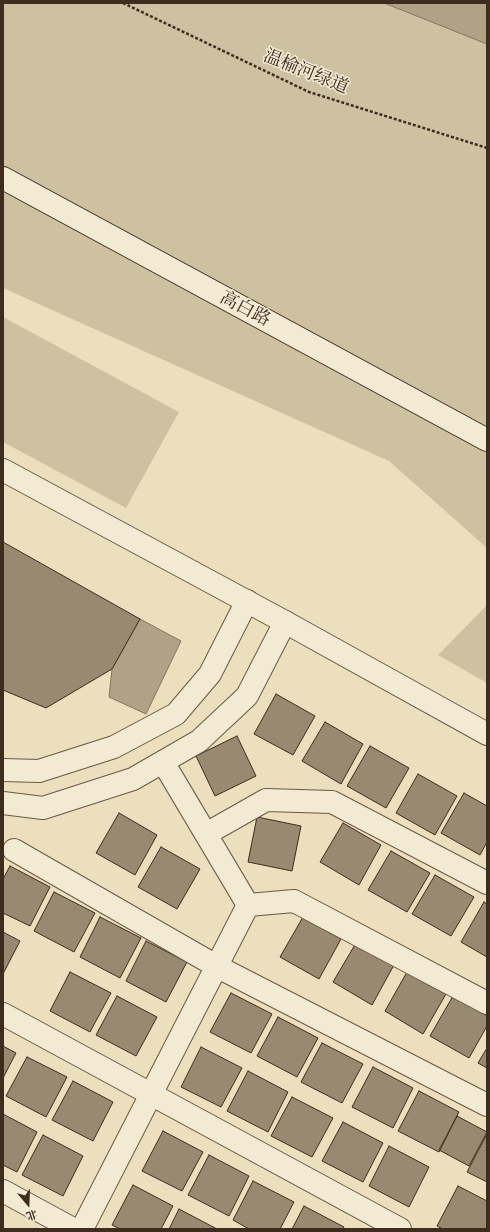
<!DOCTYPE html>
<html>
<head>
<meta charset="utf-8">
<style>
	body { margin:0 }
	#map { position:relative; width:490px; height:1232px; overflow:hidden; background:#ecdfbd; font-family:"EB Garamond","Noto Serif SC",serif }
	canvas { display:block }
	.frame { position:absolute; inset:0; border:4px solid #3e2c1f; pointer-events:none }
	.north { position:absolute; left:8px; top:1184px; width:40px; height:40px; -webkit-text-stroke:3px #f3ead4; paint-order:stroke; rotate:161deg; font-size:11px; font-weight:700; line-height:16px; text-align:center; color:#3e2c1f }
	.north::after { content:''; display:block; margin:auto; width:14px; height:18px; background:#3e2c1f; clip-path:polygon(50% 0,100% 100%,50% 72%,0 100%) }
</style>
</head>
<body>
<div id="map">
<canvas width="490" height="1232"></canvas>
<div class="frame"></div>
<div class="north">北</div>
</div>
<script>
const c = document.querySelector('canvas').getContext('2d');
c.lineJoin = 'round';
function fill(path, color) { c.fillStyle = color; c.fill(path, 'evenodd'); }
const poly = rows => new Path2D(rows.map(r => 'M' + r).join(''));
function stroke(path, color, width, dash) { c.strokeStyle = color; c.lineWidth = width; c.lineCap = dash ? 'butt' : 'round'; c.setLineDash(dash || []); c.stroke(path); }
function label(font, color, halo, rows, align = 'center') {
  c.font = font + ' "EB Garamond","Noto Serif SC",serif'; c.lineWidth = 3; c.setLineDash([]); c.textBaseline = 'middle'; c.strokeStyle = halo; c.fillStyle = color; for (const [text, x, y, turn = 0] of rows) {
    c.save(); c.translate(x, y); c.rotate((+turn || 0) * Math.PI / 180); c.textAlign = isNaN(turn) ? turn : align; if (halo) c.strokeText(text, 0, 0); c.fillText(text, 0, 0); c.restore();
  }
}
fill(poly([
	[3,3,384,3,487,44,487,548,389,461,3,288],
	[3,317,179,412,126,508,3,442],
	[487,605,487,683,438,655]
]), '#cec1a2');
const water = poly([
	[384,3,487,3,487,44,384,3],
	[140,619,181,641,146,714,109,697,112,669,140,619]
]);
fill(water, '#b1a287');
stroke(water, '#83735d', 1);
const building = poly([
	[3,542,140,619,112,669,46,708,3,690,3,542],
	[276,694,315,716,293,755,254,734,276,694],
	[325,722,363,744,341,784,302,761,325,722],
	[237,736,256,776,215,796,196,756,237,736],
	[370,746,409,768,386,808,347,786,370,746],
	[418,774,457,796,435,835,396,813,418,774],
	[464,793,487,806,487,842,480,855,441,833,464,793],
	[119,813,157,835,135,875,96,853,119,813],
	[257,817,301,826,292,871,248,862,257,817],
	[343,823,381,845,359,885,320,862,343,823],
	[161,847,200,869,177,909,138,887,161,847],
	[391,851,430,873,407,912,368,890,391,851],
	[10,866,50,887,30,926,3,913,3,879,10,866],
	[435,875,474,897,451,936,412,914,435,875],
	[54,892,95,913,74,952,34,931,54,892],
	[484,902,487,904,487,957,461,942,484,902],
	[100,917,141,938,120,978,80,957,100,917],
	[303,917,341,939,319,979,280,957,303,917],
	[3,932,20,941,3,974,3,932],
	[146,941,187,962,166,1002,126,981,146,941],
	[356,943,394,965,372,1005,333,982,356,943],
	[70,972,111,993,90,1032,50,1011,70,972],
	[407,972,446,994,423,1034,385,1011,407,972],
	[231,993,272,1014,251,1053,210,1032,231,993],
	[117,996,157,1017,136,1056,96,1035,117,996],
	[453,996,487,1016,487,1026,469,1058,430,1036,453,996],
	[278,1017,318,1038,297,1077,257,1056,278,1017],
	[322,1043,363,1064,342,1103,301,1082,322,1043],
	[3,1046,16,1053,3,1078,3,1046],
	[201,1047,242,1068,221,1107,181,1087,201,1047],
	[487,1048,487,1068,478,1063,487,1048],
	[27,1057,67,1077,46,1117,6,1096,27,1057],
	[373,1067,413,1088,393,1128,352,1107,373,1067],
	[248,1071,288,1092,268,1132,227,1111,248,1071],
	[73,1081,113,1102,93,1141,52,1120,73,1081],
	[419,1091,459,1112,439,1152,398,1131,419,1091],
	[292,1097,333,1118,312,1157,271,1136,292,1097],
	[3,1114,37,1132,17,1172,3,1165,3,1114],
	[457,1116,487,1132,469,1166,439,1150,457,1116],
	[343,1122,383,1143,363,1182,322,1161,343,1122],
	[163,1131,203,1152,182,1191,142,1171,163,1131],
	[487,1134,487,1182,467,1172,487,1134],
	[43,1135,83,1156,63,1196,22,1175,43,1135],
	[389,1146,429,1167,409,1207,369,1186,389,1146],
	[209,1155,249,1176,229,1216,188,1195,209,1155],
	[253,1181,294,1202,280,1229,249,1229,233,1220,253,1181],
	[133,1185,173,1206,161,1229,120,1229,112,1225,133,1185],
	[458,1186,487,1201,487,1229,443,1229,437,1226,458,1186],
	[304,1206,344,1227,343,1229,292,1229,304,1206],
	[179,1209,217,1229,169,1229,179,1209]
]);
fill(building, '#988971');
stroke(building, '#3e2c1f', 1);
const minor = poly([
	[163,762,248,905,294,901,487,1003],
	[3,770,39,771,114,747,176,714,210,674,247,601],
	[3,803,43,808,133,779,199,741,247,696,285,622],
	[206,834,266,800,332,802,487,883],
	[14,850,218,967,487,1105],
	[3,1014,400,1229],
	[3,1191,73,1229],
	[82,1229,248,905]
]);
const tertiary = poly([
	[3,470,285,622,487,734]
]);
const secondary = poly([
	[3,178,487,440]
]);
stroke(minor, '#6a5946', 24);
stroke(tertiary, '#6a5946', 24);
stroke(secondary, '#3e2c1f', 24);
stroke(poly([
	[123,3,309,92,487,148]
]), '#3e2c1f', 2.5, [3, 2]);
stroke(minor, '#f3ead4', 22);
stroke(tertiary, '#f3ead4', 22);
stroke(secondary, '#f3ead4', 22);
label('18px', '#3e2c1f', '#f3ead4', [
	["温榆河绿道",306,72,22],
	["高白路",245,309,28]
]);
</script>
</body>
</html>
